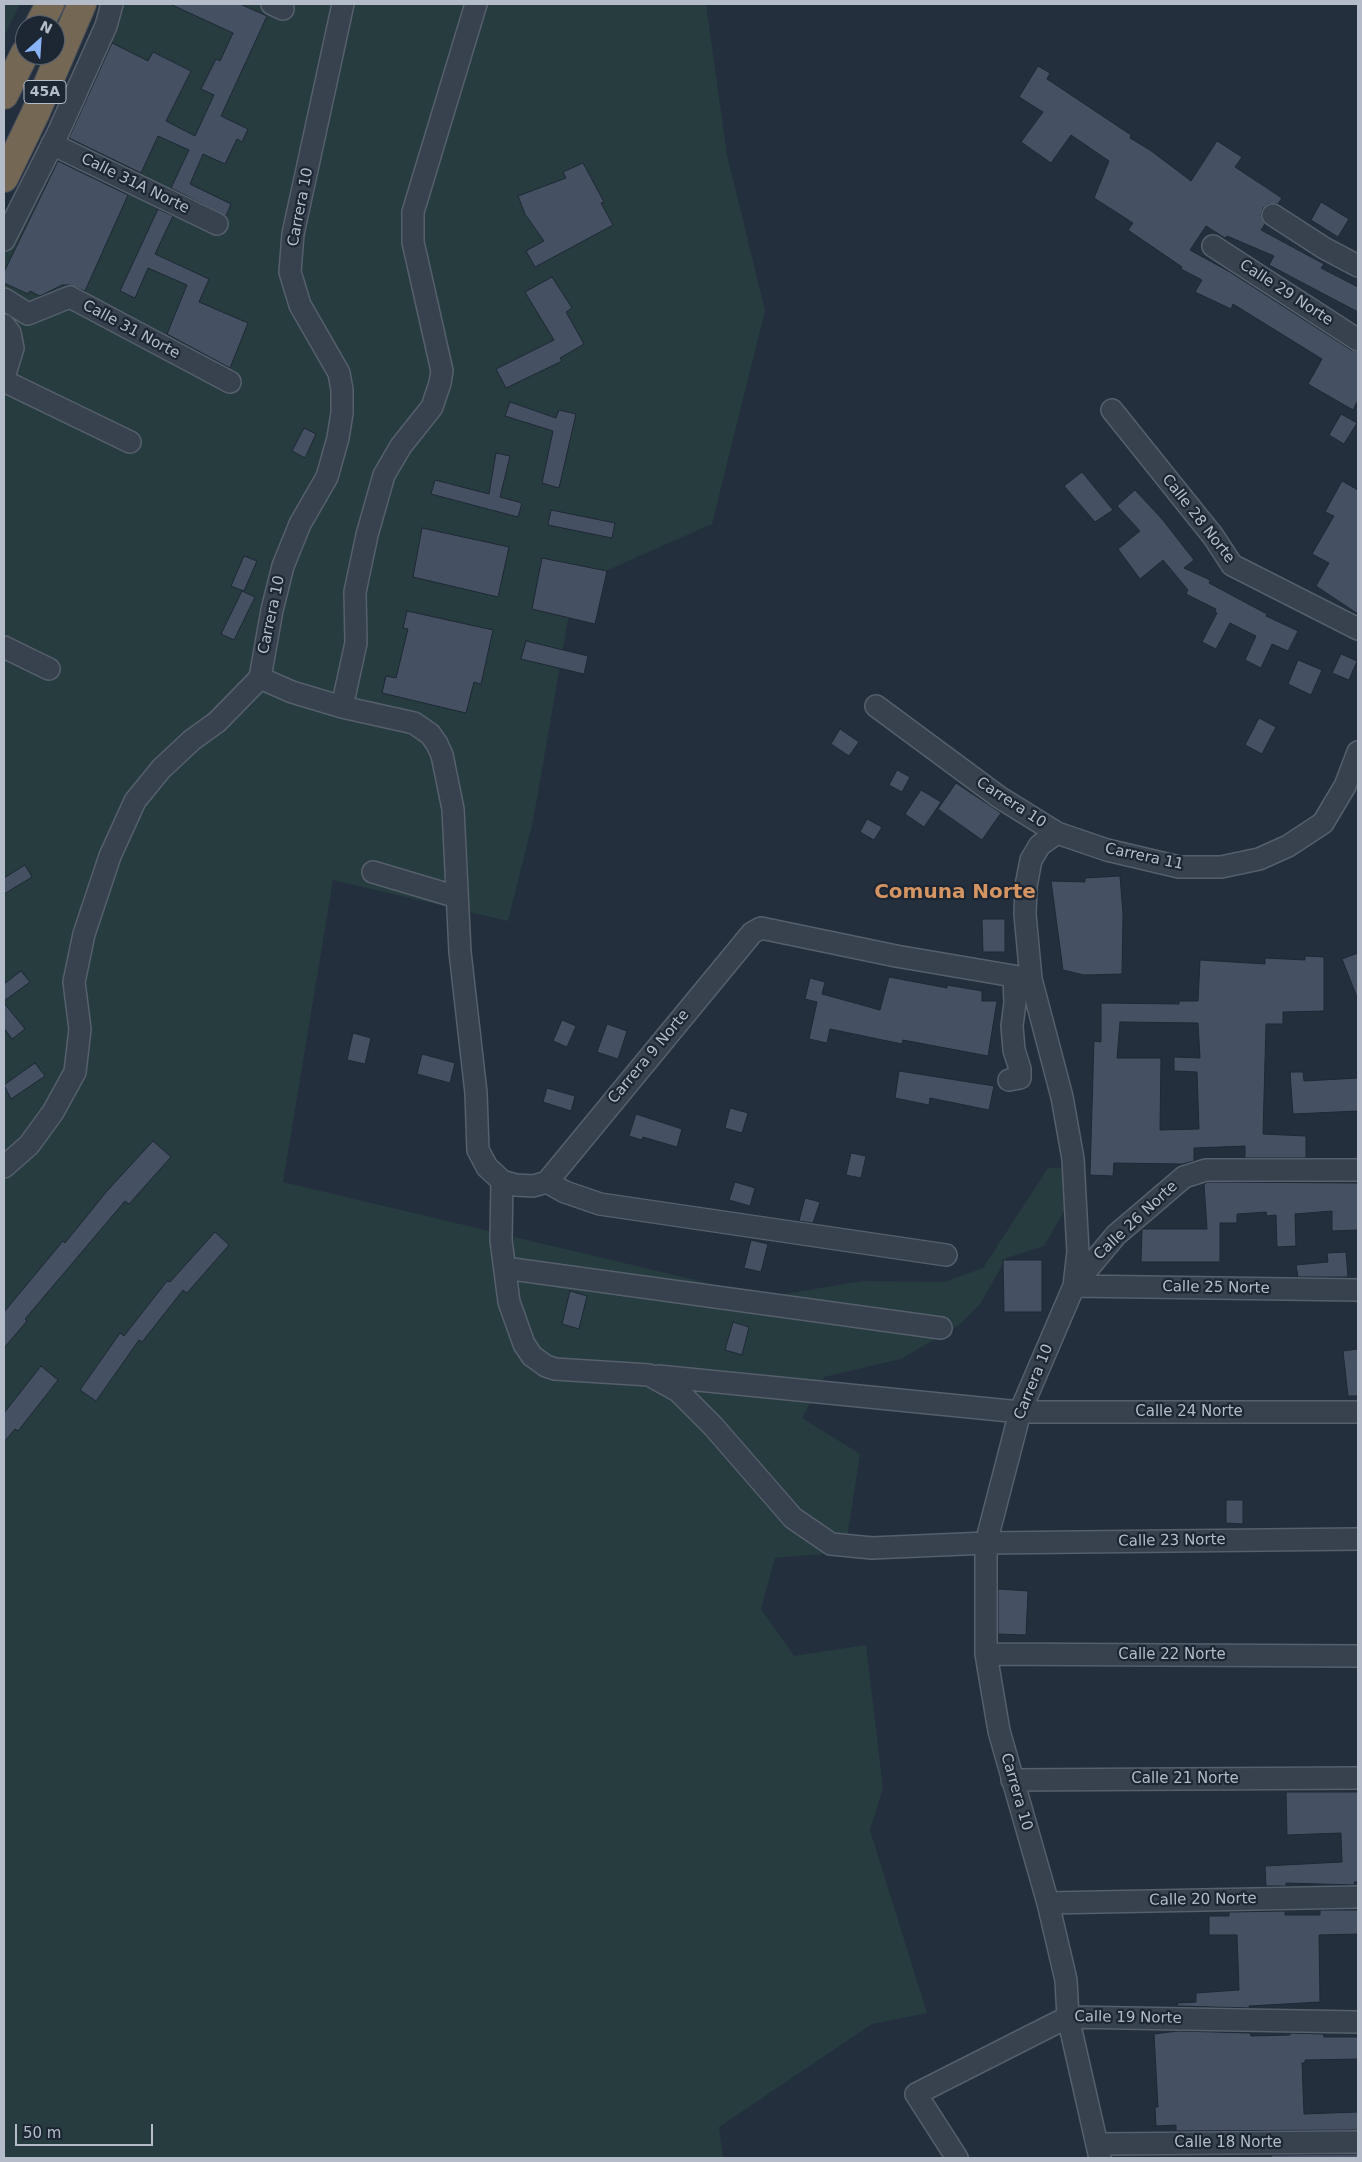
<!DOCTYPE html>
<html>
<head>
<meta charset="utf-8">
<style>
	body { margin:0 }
	#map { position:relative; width:1362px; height:2162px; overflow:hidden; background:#242f3e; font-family:"DejaVu Sans",sans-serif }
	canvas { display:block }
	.frame { position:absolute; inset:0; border:5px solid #b4bcc9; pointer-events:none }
	.north { position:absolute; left:15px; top:15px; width:50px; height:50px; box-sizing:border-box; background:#1d2633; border:1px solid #59626f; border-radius:50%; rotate:26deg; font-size:14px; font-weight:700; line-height:20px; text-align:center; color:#b4bcc9 }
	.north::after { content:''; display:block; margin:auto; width:18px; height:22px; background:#8ab4f8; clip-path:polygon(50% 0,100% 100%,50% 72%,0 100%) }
	.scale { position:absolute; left:15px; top:2124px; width:138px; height:22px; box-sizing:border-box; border:2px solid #b4bcc9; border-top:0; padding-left:6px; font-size:15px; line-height:18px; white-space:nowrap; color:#b4bcc9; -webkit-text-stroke:4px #1d2633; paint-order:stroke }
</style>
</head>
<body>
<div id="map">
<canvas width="1362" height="2162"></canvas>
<div class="frame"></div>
<div class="north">N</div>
<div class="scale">50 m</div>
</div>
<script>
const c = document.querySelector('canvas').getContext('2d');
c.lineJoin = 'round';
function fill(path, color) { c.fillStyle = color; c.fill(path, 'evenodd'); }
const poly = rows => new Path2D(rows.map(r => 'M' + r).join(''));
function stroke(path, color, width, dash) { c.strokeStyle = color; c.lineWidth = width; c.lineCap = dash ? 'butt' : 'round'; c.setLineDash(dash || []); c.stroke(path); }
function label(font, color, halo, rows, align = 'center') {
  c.font = font + ' "DejaVu Sans",sans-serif'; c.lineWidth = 4.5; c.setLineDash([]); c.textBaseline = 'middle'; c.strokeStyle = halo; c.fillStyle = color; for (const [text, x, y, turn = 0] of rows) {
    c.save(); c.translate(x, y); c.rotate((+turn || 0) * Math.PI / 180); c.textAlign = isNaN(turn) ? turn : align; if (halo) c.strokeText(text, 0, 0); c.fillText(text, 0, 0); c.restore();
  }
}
fill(poly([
	[4,4,20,4,4,36],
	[103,4,706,4,727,155,765,310,712,524,574,585,533,821,508,921,333,880,283,1182,767,1297,863,1281,944,1282,983,1268,1048,1168,1061,1168,1069,1203,1044,1246,1006,1258,981,1303,959,1325,901,1359,824,1377,802,1418,860,1454,845,1552,775,1558,761,1609,794,1656,866,1645,883,1788,870,1830,927,2013,872,2024,719,2127,723,2158,4,2158,4,223,97,26]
]), '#263c3f');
const building = poly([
	[170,4,240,4,267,16,221,116,248,129,242,142,237,139,225,164,203,154,190,184,231,204,226,216,171,188,189,150,158,136,141,173,69,138,112,43,148,61,153,52,191,71,166,121,195,136,214,95,201,89,216,59,220,61,233,33,170,4],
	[1038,66,1050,73,1047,79,1131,135,1130,138,1150,150,1191,181,1217,141,1242,157,1235,167,1282,198,1278,204,1268,204,1263,208,1261,215,1265,224,1261,230,1324,264,1321,268,1358,287,1358,312,1269,265,1274,256,1227,236,1225,238,1206,226,1190,250,1230,272,1351,350,1358,352,1358,400,1353,410,1308,384,1322,359,1233,304,1231,309,1195,292,1202,280,1181,269,1182,267,1128,230,1133,223,1094,198,1109,161,1071,135,1051,163,1021,142,1043,112,1019,97,1038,66],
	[58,161,128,195,85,291,70,285,62,285,40,296,30,291,28,294,4,283,4,272,58,161],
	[583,163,604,202,601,203,613,225,535,267,526,251,544,241,525,214,518,196,566,178,563,172,583,163],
	[1321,202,1349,219,1338,237,1311,220,1321,202],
	[158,209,173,216,155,254,209,279,199,302,248,323,230,368,167,334,187,285,148,268,135,298,120,291,158,209],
	[552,277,572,308,566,312,584,344,560,358,562,361,506,388,496,369,554,340,525,292,552,277],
	[510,402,556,418,559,410,576,414,559,488,542,483,553,431,505,416,510,402],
	[1341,414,1357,423,1344,444,1329,435,1341,414],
	[304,428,316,434,305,458,292,451,304,428],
	[496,453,510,456,500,497,522,503,518,517,431,494,435,480,489,494,496,453],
	[1082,472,1113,510,1095,522,1064,486,1082,472],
	[1342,481,1358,490,1358,614,1316,586,1329,563,1312,554,1334,516,1325,512,1342,481],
	[1135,490,1162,519,1194,560,1184,568,1210,580,1209,583,1267,614,1266,616,1298,631,1288,651,1272,644,1261,668,1245,660,1256,636,1230,623,1216,649,1202,642,1217,613,1215,611,1216,609,1186,594,1188,590,1163,560,1140,579,1118,549,1140,531,1117,506,1135,490],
	[551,510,615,523,612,538,548,525,551,510],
	[422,528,509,547,498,597,413,577,422,528],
	[244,556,257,561,244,591,231,586,244,556],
	[542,558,607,571,595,624,532,609,542,558],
	[242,591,255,597,234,640,221,634,242,591],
	[407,611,493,630,481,684,474,682,466,713,382,693,386,676,396,678,408,629,403,628,407,611],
	[526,641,588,656,584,674,521,659,526,641],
	[1341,654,1357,661,1349,680,1332,673,1341,654],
	[1298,660,1322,670,1311,695,1288,684,1298,660],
	[1259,718,1276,727,1262,754,1245,745,1259,718],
	[840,729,859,742,849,756,831,744,840,729],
	[897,770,910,777,902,792,889,785,897,770],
	[956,783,1001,813,982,840,938,809,956,783],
	[921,790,941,802,924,827,905,814,921,790],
	[867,819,882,827,874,840,860,832,867,819],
	[25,865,32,877,4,894,4,878,25,865],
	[1120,876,1123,914,1122,974,1084,975,1063,970,1051,881,1085,882,1085,878,1120,876],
	[982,919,1005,919,1005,952,983,952,982,919],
	[1358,953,1358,997,1357,997,1342,959,1358,953],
	[1305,956,1324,957,1324,1011,1283,1012,1283,1024,1266,1024,1263,1134,1306,1136,1306,1158,1245,1158,1245,1146,1194,1148,1194,1161,1182,1164,1114,1163,1113,1176,1090,1175,1094,1041,1101,1042,1101,1003,1179,1004,1179,1001,1198,1001,1200,960,1265,964,1265,958,1305,960,1305,956],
	[1120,1022,1198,1023,1200,1058,1174,1057,1174,1071,1197,1072,1199,1129,1160,1130,1161,1058,1117,1058,1120,1022],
	[21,971,30,982,4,1001,4,984,21,971],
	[889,977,947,988,947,985,982,991,982,1001,997,1001,988,1056,903,1040,902,1044,830,1029,827,1043,809,1039,817,1002,805,999,810,978,825,982,822,994,880,1010,889,977],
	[4,1003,25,1029,12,1039,4,1028,4,1003],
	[562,1020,576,1026,567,1047,553,1041,562,1020],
	[607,1024,627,1031,618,1059,597,1052,607,1024],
	[353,1033,371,1038,365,1064,347,1060,353,1033],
	[422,1054,455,1063,450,1083,417,1074,422,1054],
	[35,1063,45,1076,11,1099,4,1085,35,1063],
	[899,1071,994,1086,989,1110,930,1098,929,1105,895,1098,899,1071],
	[1290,1072,1303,1072,1304,1081,1358,1078,1358,1111,1293,1114,1290,1072],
	[547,1088,575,1096,571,1111,543,1102,547,1088],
	[730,1108,748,1113,742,1133,725,1128,730,1108],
	[636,1114,682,1129,677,1147,643,1137,642,1140,629,1136,636,1114],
	[153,1141,171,1157,129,1204,125,1201,25,1319,27,1321,4,1348,4,1312,63,1241,65,1243,107,1191,153,1141],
	[851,1153,866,1156,861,1178,846,1175,851,1153],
	[735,1182,755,1188,750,1206,729,1200,735,1182],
	[1208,1182,1358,1183,1358,1230,1332,1231,1332,1211,1295,1214,1296,1246,1277,1247,1276,1215,1267,1216,1266,1212,1237,1214,1237,1223,1220,1223,1220,1262,1141,1262,1142,1229,1207,1229,1204,1184,1208,1182],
	[805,1198,820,1202,813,1223,799,1221,805,1198],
	[215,1232,229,1245,187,1293,183,1290,142,1342,139,1340,96,1401,80,1390,120,1333,124,1336,167,1281,170,1282,215,1232],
	[751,1240,768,1244,761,1272,744,1268,751,1240],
	[1346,1252,1348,1277,1298,1277,1296,1265,1328,1262,1327,1253,1346,1252],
	[1003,1260,1042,1260,1042,1312,1004,1312,1003,1260],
	[570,1291,587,1296,579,1329,562,1324,570,1291],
	[733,1322,749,1327,742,1355,725,1350,733,1322],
	[1358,1349,1358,1396,1348,1396,1343,1351,1358,1349],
	[41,1366,58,1380,18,1431,15,1429,4,1442,4,1413,41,1366],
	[1226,1500,1243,1500,1243,1524,1226,1523,1226,1500],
	[998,1589,1028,1591,1026,1635,998,1634,998,1589],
	[1286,1792,1358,1792,1358,1882,1354,1882,1355,1885,1286,1883,1286,1886,1266,1886,1265,1866,1342,1862,1341,1833,1287,1835,1286,1792],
	[1320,1910,1358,1910,1358,1934,1319,1935,1320,2002,1249,2006,1250,2008,1178,2006,1177,2003,1196,2002,1196,1993,1239,1990,1237,1935,1209,1935,1209,1916,1229,1916,1229,1912,1285,1911,1285,1915,1320,1915,1320,1910],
	[1178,2031,1250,2033,1251,2036,1290,2035,1290,2033,1323,2034,1324,2037,1358,2037,1358,2059,1305,2060,1305,2063,1302,2063,1304,2114,1358,2112,1358,2130,1176,2131,1176,2125,1156,2126,1155,2107,1158,2107,1154,2034,1178,2031],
	[1358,2154,1358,2158,1271,2158,1271,2155,1358,2154]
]);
fill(building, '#455162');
stroke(building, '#1f2835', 1);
const street = poly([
	[272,4,283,9],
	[52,144,217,224],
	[1273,215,1324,248,1358,266],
	[4,240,58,133,106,26,112,4],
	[1213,246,1358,340],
	[4,299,28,314,70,297,230,382],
	[4,325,10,333,13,348,4,377],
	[4,381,130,442],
	[1112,410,1213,536,1232,565,1358,629],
	[4,647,49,669],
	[260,678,292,692,342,707,414,723,430,734,437,744,442,755,453,809,460,952,476,1093,478,1150,487,1167,502,1181,516,1185,533,1186,547,1182,752,933,761,928,896,956,1031,979],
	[876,706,999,797,1057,833,1107,850,1179,867,1221,867,1259,859,1288,846,1323,823,1345,786,1358,752],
	[342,707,356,643,355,592,367,535,384,475,401,446,432,407,440,383,442,371,413,242,413,212,476,4],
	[1057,833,1040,845,1031,860,1026,886,1025,914,1031,979,1062,1097,1073,1159,1078,1252,1074,1286,1020,1412,986,1543,986,1654,999,1731,1048,1903,1066,1980,1068,2017,1100,2158],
	[373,872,457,897],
	[1009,1080,1020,1078,1020,1069,1014,1050,1012,1026,1015,1003,1014,977],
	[4,1167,29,1145,53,1112,75,1072,80,1029,74,982,84,934,110,856,135,801,161,769,192,740,217,722,260,678,272,610,283,566,300,524,327,477,338,438,342,413,342,390,339,373,300,305,290,272,293,234,343,4],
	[502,1181,501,1240,509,1302,524,1344,532,1356,546,1366,555,1369,649,1375,678,1391,713,1426,793,1518,831,1544,872,1548,986,1543,1358,1539],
	[547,1182,565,1192,600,1204,946,1255],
	[505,1268,941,1328],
	[1075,1284,1116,1235,1184,1177,1206,1170,1358,1170],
	[1074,1286,1358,1290],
	[658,1376,1020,1412,1358,1412],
	[986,1654,1358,1656],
	[1012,1780,1358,1778],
	[1048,1903,1358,1897],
	[1097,2144,1358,2142],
	[957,2158,916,2094,1068,2017,1358,2022]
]);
const highway = poly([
	[39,25,50,4],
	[4,95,25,53],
	[4,178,35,114,82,4]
]);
stroke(street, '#565f6c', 24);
stroke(highway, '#434c59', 30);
stroke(street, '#38414e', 21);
stroke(highway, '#746855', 28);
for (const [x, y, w] of [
	[45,92,42]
]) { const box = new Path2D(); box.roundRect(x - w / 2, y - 11.5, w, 23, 4); c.fillStyle = '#1d2633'; c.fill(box); stroke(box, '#b4bcc9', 1); }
label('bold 14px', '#b4bcc9', null, [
	["45A",45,92]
]);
label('15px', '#b4bcc9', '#1d2633', [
	["Calle 31A Norte",135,184,26],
	["Carrera 10",301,207,-79],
	["Calle 29 Norte",1286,293,33],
	["Calle 31 Norte",131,330,28],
	["Calle 28 Norte",1198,519,52],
	["Carrera 10",272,615,-78],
	["Carrera 10",1011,803,33],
	["Carrera 11",1144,857,12],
	["Carrera 9 Norte",649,1057,-50],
	["Calle 26 Norte",1136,1221,-43],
	["Calle 25 Norte",1216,1288,1],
	["Carrera 10",1034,1382,-68],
	["Calle 24 Norte",1189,1412],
	["Calle 23 Norte",1172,1541,-1],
	["Calle 22 Norte",1172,1655],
	["Calle 21 Norte",1185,1779],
	["Carrera 10",1016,1792,74],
	["Calle 20 Norte",1203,1900,-1],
	["Calle 19 Norte",1128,2018,1],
	["Calle 18 Norte",1228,2143]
]);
label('bold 20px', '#d59563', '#1d2633', [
	["Comuna Norte",955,893]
]);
</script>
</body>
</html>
